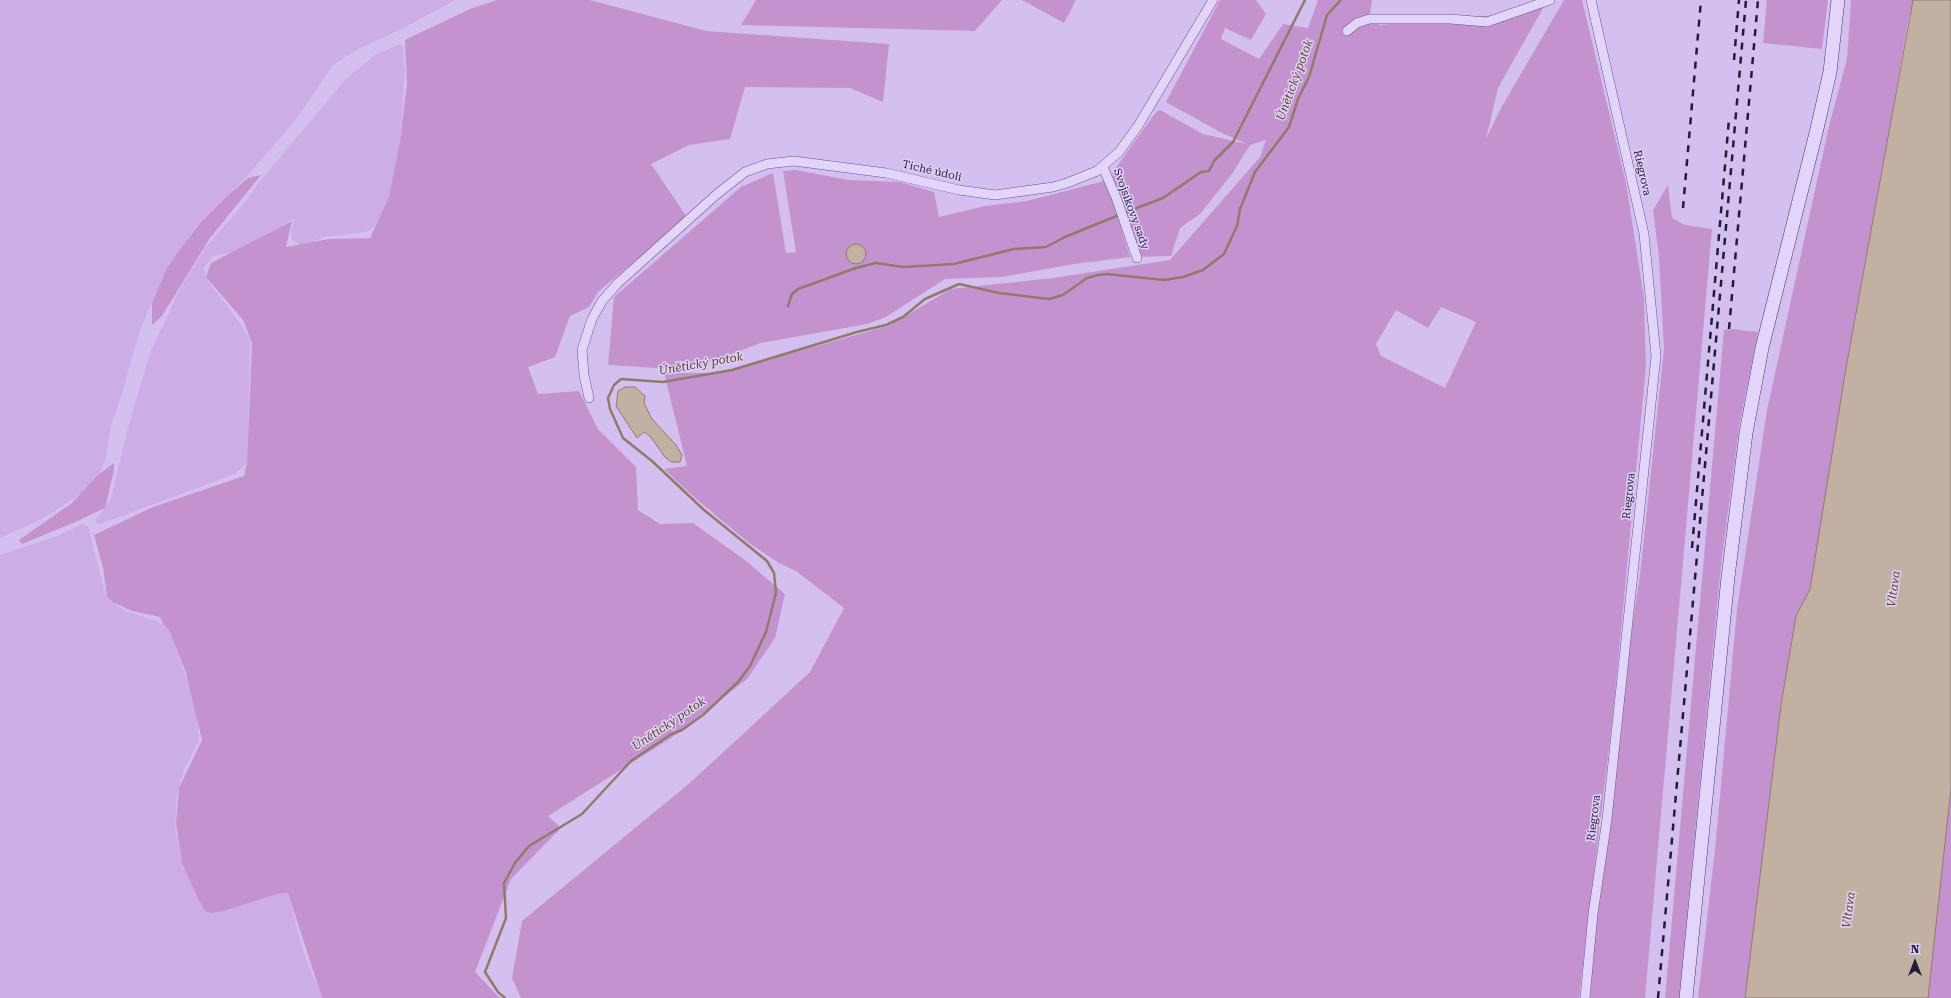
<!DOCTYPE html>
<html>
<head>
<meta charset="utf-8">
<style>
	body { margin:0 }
	#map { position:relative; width:1951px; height:998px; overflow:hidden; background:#d4c0f0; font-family:"Roboto Serif",serif }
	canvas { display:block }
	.north { position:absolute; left:1895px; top:942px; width:40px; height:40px; -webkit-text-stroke:3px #e0d0f7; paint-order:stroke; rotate:0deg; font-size:11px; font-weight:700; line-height:16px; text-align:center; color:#221c39 }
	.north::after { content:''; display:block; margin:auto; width:14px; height:18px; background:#221c39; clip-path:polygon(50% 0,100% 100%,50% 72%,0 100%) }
</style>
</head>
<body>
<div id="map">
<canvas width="1951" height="998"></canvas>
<div class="north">N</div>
</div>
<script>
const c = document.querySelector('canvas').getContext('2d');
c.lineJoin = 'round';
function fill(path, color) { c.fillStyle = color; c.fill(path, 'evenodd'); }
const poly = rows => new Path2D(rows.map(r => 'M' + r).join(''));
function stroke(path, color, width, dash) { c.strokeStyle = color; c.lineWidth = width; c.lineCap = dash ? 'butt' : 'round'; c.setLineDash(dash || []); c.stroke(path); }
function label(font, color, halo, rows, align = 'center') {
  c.font = font + ' "Roboto Serif",serif'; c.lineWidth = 3; c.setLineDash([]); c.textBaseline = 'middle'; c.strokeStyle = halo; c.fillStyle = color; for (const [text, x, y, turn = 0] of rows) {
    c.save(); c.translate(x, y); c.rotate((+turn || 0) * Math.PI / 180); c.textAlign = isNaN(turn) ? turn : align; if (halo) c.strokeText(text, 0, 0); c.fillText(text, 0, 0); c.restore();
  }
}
fill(poly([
	[0,0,455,0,402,29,358,49,333,65,294,122,245,178,196,227,169,264,140,330,122,394,112,422,105,460,100,474,84,492,42,519,0,538],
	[400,44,403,46,405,71,400,141,389,197,377,222,371,230,360,233,323,237,306,245,298,244,292,240,291,231,295,218,236,252,213,256,204,268,205,274,210,284,238,320,249,338,250,350,247,463,235,474,100,524,96,523,96,518,103,511,111,498,127,432,150,353,179,291,205,248,242,206,261,180,345,80,375,55],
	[83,524,88,526,105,593,118,606,128,612,157,621,169,629,196,706,199,740,184,770,177,793,175,828,182,863,199,901,206,912,224,911,277,894,288,893,303,951,322,998,0,998,0,555,57,536]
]), '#ccade6');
fill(poly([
	[497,0,590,0,706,31,889,44,883,102,850,88,745,87,730,139,689,145,651,164,687,217,598,292,589,307,570,316,555,357,528,367,538,394,579,391,598,429,636,467,638,510,660,524,693,523,745,560,785,594,775,638,747,679,671,738,548,816,561,828,511,879,475,972,500,998,322,998,288,893,277,894,224,911,212,913,206,912,199,901,182,863,176,824,179,788,202,740,186,673,169,630,163,624,160,617,132,611,113,602,107,596,103,568,94,535,153,507,244,476,247,463,252,343,243,320,206,277,211,263,292,221,286,247,329,239,370,238,389,197,400,141,407,84,405,40,470,9],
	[756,0,1002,0,975,31,741,25],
	[1022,0,1076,0,1064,23],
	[1220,0,1256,0,1266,14,1251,40,1225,28,1221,39,1259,59,1283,24,1308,28,1318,0,1372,0,1370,15,1380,25,1520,13,1546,3,1498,88,1486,139,1501,108,1564,0,1582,0,1626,183,1644,298,1646,366,1613,714,1579,998,521,998,512,978,522,921,691,782,810,672,844,608,796,571,779,563,749,543,695,498,664,469,687,466,664,373,720,373,888,326,951,289,1053,278,1170,260,1260,157,1266,140,1250,145,1232,174,1200,214,1180,228,1171,256,1137,257,1112,173,1156,112,1160,110,1203,134,1247,144,1220,132,1166,102],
	[1441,307,1476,322,1445,388,1381,356,1376,344,1396,310,1428,328],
	[1767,0,1828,0,1822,49,1763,43],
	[1851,0,1913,0,1908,21,1810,589,1796,616,1781,705,1745,998,1698,998,1716,840,1737,609,1767,410,1829,126,1847,59],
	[796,170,848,180,900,182,934,192,939,217,985,206,1027,201,1104,181,1112,198,1130,257,1074,264,1002,277,945,279,886,317,867,324,761,343,689,370,608,365,614,297,741,187,773,173,786,253,796,252,783,171],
	[261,175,210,238,162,316,152,325,152,303,167,268,177,253,200,223,224,199,248,178],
	[1668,185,1672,218,1685,225,1712,229,1645,998,1590,998,1597,913,1627,661,1640,575,1664,349,1659,257,1653,210],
	[1733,329,1758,332,1739,427,1721,565,1679,998,1665,998,1724,330],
	[114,463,114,470,105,508,73,523,22,544,19,540,72,503,97,476],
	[1951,788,1951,998,1928,998]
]), '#c493cf');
const water = poly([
	[1913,0,1951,0,1951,788,1928,998,1745,998,1781,705,1796,616,1810,589,1846,368,1913,0],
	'846 254a10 10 0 1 1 20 0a10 10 0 1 1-20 0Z',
	[625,387,635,387,645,396,644,403,652,419,676,445,682,455,680,462,671,462,665,457,650,436,644,432,637,438,616,406,618,391,625,387]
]);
fill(water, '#c2b0a3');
stroke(water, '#907b6a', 1);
stroke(poly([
	[1124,213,1163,198,1201,172,1209,171,1214,161,1233,142,1305,0],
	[788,306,792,294,798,289,856,268,876,263,903,267,954,264,1014,249,1046,247,1065,237,1119,215],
	[505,998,498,992,485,972,506,918,504,883,515,863,529,846,582,814,631,761,670,735,682,730,703,715,738,682,750,666,766,632,776,593,774,573,767,561,704,510,652,461,623,438,610,409,608,398,614,385,621,379,663,382,732,370,857,332,886,325,903,317,925,299,959,284,999,293,1049,299,1063,295,1087,278,1098,275,1107,274,1164,280,1183,277,1203,270,1224,254,1237,226,1240,209,1255,172,1289,127,1298,99,1309,77,1327,15,1341,0]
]), '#907b6a', 2.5);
const street = poly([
	[1347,31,1357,23,1369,19,1450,19,1487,22,1550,0],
	[1103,167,1117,200,1137,258],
	[589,398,584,375,582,350,592,319,602,301,618,283,717,194,745,172,767,164,794,161,886,173,959,190,995,195,1053,187,1067,183,1097,171,1119,152,1138,126,1213,0],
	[1585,998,1593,914,1607,819,1656,356,1644,234,1591,0]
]);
const secondary = poly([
	[1686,998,1728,577,1746,433,1762,348,1816,133,1830,72,1838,0]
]);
stroke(street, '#63578a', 10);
stroke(secondary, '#443a6c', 14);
stroke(street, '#e3d4fb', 9);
stroke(secondary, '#e3d4fb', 13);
stroke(poly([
	[1734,60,1739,0],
	[1683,208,1701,0],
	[1729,329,1758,0],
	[1692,548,1729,119],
	[1658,998,1746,0]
]), '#221c39', 2.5, [7, 7]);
label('11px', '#221c39', '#e0d0f7', [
	["Tiché údolí",932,171,13],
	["Riegrova",1642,173,77],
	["Svojsíkovy sady",1131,209,70],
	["Riegrova",1629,496,-84],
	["Riegrova",1594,818,-83]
]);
label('italic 12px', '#5a492a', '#e0d0f7', [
	["Únětický potok",1295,80,-70],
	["Únětický potok",701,364,-10],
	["Vltava",1894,589,-82],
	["Únětický potok",669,724,-34],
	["Vltava",1849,910,-82]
]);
</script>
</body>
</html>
